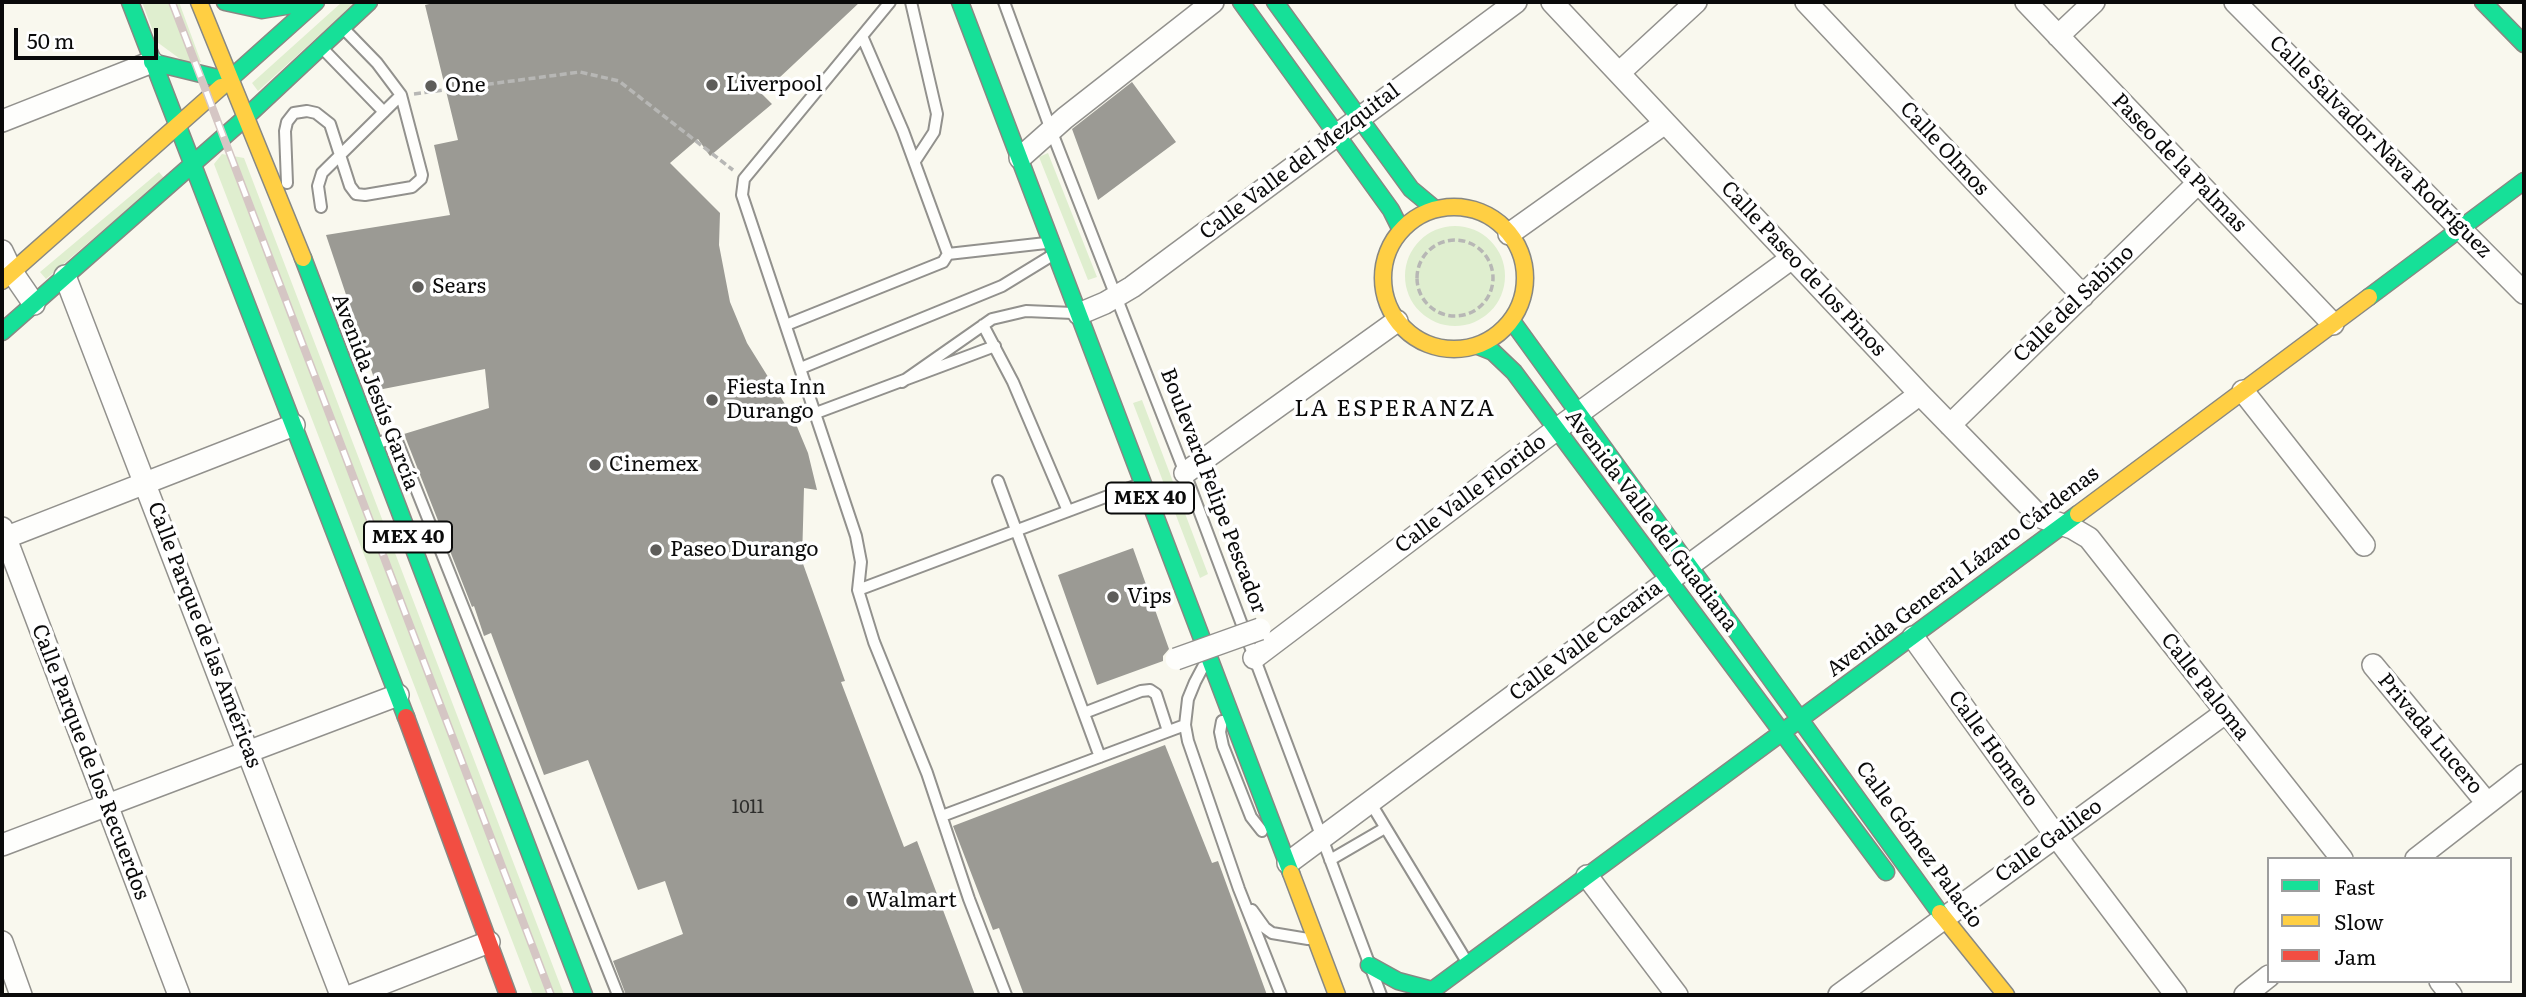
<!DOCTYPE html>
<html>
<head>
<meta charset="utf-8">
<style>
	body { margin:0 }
	#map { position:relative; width:2526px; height:997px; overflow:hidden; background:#f9f8ee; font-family:Literata,serif }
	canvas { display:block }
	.frame { position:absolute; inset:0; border:4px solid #0a0a0a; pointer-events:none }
	.legend { position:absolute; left:2267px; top:857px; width:245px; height:126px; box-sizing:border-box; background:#fff; border:2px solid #9d9d9d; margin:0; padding:9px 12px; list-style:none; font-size:21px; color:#0a0a0a }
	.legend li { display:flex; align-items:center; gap:14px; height:35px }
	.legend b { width:35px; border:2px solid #9d9d9d }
	.scale { position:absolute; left:14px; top:28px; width:144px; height:32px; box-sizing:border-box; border:4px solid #0a0a0a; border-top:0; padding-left:9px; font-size:21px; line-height:24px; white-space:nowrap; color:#0a0a0a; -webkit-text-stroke:5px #fff; paint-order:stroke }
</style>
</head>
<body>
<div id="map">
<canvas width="2526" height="997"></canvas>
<div class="frame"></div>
<ul class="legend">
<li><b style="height:9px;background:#16e098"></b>Fast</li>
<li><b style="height:9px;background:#ffcf43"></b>Slow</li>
<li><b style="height:9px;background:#f24e42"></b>Jam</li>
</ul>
<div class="scale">50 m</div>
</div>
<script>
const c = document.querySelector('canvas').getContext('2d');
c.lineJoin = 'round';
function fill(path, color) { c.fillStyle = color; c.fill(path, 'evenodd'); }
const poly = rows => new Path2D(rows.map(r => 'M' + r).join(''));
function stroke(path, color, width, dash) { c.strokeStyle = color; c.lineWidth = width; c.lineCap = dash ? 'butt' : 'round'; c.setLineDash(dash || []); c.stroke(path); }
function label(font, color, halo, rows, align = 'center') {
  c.font = font + ' Literata,serif'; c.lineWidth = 7; c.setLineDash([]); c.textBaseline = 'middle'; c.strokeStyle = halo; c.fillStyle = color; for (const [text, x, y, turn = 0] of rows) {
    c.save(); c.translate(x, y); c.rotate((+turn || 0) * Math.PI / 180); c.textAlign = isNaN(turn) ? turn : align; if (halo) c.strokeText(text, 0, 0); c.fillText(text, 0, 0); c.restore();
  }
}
fill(poly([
	[142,2,179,2,201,62,187,64,157,42],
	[342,2,356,2,258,91,252,83],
	[1048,153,1097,277,1088,280,1039,157],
	[222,154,244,158,564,995,533,995,214,164],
	[159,172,164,178,46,279,40,272],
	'1405 276a50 50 0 1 1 100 0a50 50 0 1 1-100 0Z',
	[1142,400,1208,574,1200,578,1133,403]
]), '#dfeecf');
fill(poly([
	[438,2,860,2,762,94,772,104,710,156,698,139,670,163,720,213,719,245,730,302,747,343,793,417,808,453,817,490,804,488,802,561,845,681,841,682,904,847,917,841,975,995,626,995,613,961,683,934,665,881,638,890,588,760,544,775,491,633,484,636,474,606,472,607,404,434,489,408,485,369,378,390,326,235,450,215,434,145,458,140,425,5],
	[1132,82,1176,142,1098,200,1072,129],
	[1133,548,1169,649,1163,656,1163,661,1097,685,1058,575],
	[1165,745,1212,863,1218,861,1267,995,1024,995,999,928,993,930,953,826]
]), '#9b9a94');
const lane = poly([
	[890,2,744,179,742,195,856,536,861,562,858,590,874,642,927,773,969,899,1006,995],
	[911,2,937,114,934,132,915,161],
	[1004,2,1051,130,1185,473,1381,995],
	[323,49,384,112],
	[287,183,285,131,287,122,294,113,307,111,316,113,330,124,350,186,356,194,365,195,412,187,421,179,422,175,401,95,377,63,344,29],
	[321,207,318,186,322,173,401,95],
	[948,254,1046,243],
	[786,325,943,262,948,254,903,131,862,36],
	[983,325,1013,382,1068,511],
	[801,368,1002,286,1051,256],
	[902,382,992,319,1026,311,1073,313],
	[816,413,995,346],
	[376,444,392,438,397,441,618,995],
	[998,481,1100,757],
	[858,590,1140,484],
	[1204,665,1195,682,1188,699,1185,725,1188,741,1239,889,1281,995],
	[1084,713,1141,691,1150,690,1156,694,1168,731],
	[1222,721,1220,732,1223,746,1251,817,1262,831],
	[1370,802,1467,962],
	[942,816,1185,725],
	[1330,860,1385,828],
	[1252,910,1265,928,1272,933,1308,939]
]);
const street = poly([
	[1552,2,1920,394,2035,512,2043,518,2072,528,2089,538,2342,859],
	[1806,2,2083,296],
	[2026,2,2333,324],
	[2235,2,2524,293],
	[2058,36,2094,2],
	[1619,73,1696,2],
	[2,121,152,62],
	[1020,158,1065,118,1213,2],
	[1509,234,1665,123],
	[2,251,12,272,34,304],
	[65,276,341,995],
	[1079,314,1105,303,1132,287,1516,2],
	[2243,391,2364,545],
	[1950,425,2198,183],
	[1185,473,1397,321],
	[2,528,179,995],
	[2,539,294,425],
	[1913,637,2056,836,2176,995],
	[1254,658,1557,429,1792,258],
	[2373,665,2487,803],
	[2,845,398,695],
	[2416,859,2524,775],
	[1288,863,1920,394],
	[1587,876,1677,995],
	[2,942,21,995],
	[2440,981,2451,995],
	[353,995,489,942],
	[1839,995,2225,713],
	[2245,995,2269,976]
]);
const fast = poly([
	[130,2,406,717],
	[225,2,262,10,310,2],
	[960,2,1291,873],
	[1241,2,1391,210,1401,230],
	[1275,2,1411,189,1435,209],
	[2483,2,2524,44],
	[152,62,230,81],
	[221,87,316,2],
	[303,258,584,995],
	[2369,297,2524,181],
	[1512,321,1940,913],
	[2,332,245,118,369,2],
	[1478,346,1493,352,1514,372,1886,872],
	[1369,965,1398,981,1432,990],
	[1426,995,2078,514]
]);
const slow = poly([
	[199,2,303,258],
	'1383 278a71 71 0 1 1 142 0a71 71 0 1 1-142 0Z',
	[2,281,221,87],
	[2078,514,2369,297],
	[1291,873,1337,995],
	[1940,913,2006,995]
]);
const jam = poly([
	[406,717,508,995]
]);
stroke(lane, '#92918d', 14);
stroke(street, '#92918d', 24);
stroke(fast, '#888883', 19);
stroke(slow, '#888883', 19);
stroke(jam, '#888883', 19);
stroke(poly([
	[414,94,580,72,619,81,733,170],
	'1417 278a38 38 0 1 1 76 0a38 38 0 1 1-76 0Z'
]), '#b7b7b5', 3.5, [7, 3.5]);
stroke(lane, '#fefefc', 10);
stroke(street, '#fefefc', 21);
stroke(fast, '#16e098', 16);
stroke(slow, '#ffcf43', 16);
stroke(jam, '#f24e42', 16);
const rail = poly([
	[172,2,551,995]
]);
stroke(rail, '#d5c6c4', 8);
stroke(rail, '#fff', 5, [16]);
const streetBridge = poly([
	[1176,659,1260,629]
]);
stroke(streetBridge, '#92918d', 24, []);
stroke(streetBridge, '#fefefc', 21);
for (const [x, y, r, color] of [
	[712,85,7,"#5e5d5a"],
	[431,86,7,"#5e5d5a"],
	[418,287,7,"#5e5d5a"],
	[712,400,7,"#5e5d5a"],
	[595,465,7,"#5e5d5a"],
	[656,550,7,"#5e5d5a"],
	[1113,597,7,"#5e5d5a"],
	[852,901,7,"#5e5d5a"]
]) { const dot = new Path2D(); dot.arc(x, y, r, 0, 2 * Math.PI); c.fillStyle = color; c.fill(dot); stroke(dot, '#fff', 2.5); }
label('18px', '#2e2e2c', null, [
	["1011",748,808]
]);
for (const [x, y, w] of [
	[1150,498,88],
	[408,537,88]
]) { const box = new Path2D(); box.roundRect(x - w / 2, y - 15.5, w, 31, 5); c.fillStyle = '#fff'; c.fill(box); stroke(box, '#0a0a0a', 2); }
label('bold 19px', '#0a0a0a', null, [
	["MEX 40",1150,498],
	["MEX 40",408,537]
]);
label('21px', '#0a0a0a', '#fff', [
	["Liverpool",726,85],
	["One",445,86],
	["Sears",432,287],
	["Fiesta Inn",726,388],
	["Durango",726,412],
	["Cinemex",609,465],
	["Paseo Durango",670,550],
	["Vips",1127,597],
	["Walmart",866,901]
], 'left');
label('21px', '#0a0a0a', '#fff', [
	["Calle Salvador Nava Rodríguez",2380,147,45],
	["Calle Olmos",1944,149,47],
	["Calle Valle del Mezquital",1300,162,-37],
	["Paseo de la Palmas",2179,163,46],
	["Calle Paseo de los Pinos",1803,269,47],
	["Calle del Sabino",2074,304,-44],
	["Avenida Jesús García",375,392,69],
	["Boulevard Felipe Pescador",1213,491,69],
	["Calle Valle Florido",1471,494,-37],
	["Avenida Valle del Guadiana",1651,521,53],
	["Avenida General Lázaro Cárdenas",1963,572,-37],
	["Calle Parque de las Américas",204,635,69],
	["Calle Valle Cacaria",1586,641,-37],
	["Calle Paloma",2205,687,52],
	["Privada Lucero",2430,734,50],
	["Calle Homero",1993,749,54],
	["Calle Parque de los Recuerdos",90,762,69],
	["Calle Galileo",2049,841,-36],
	["Calle Gómez Palacio",1919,845,54]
]);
c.letterSpacing = '2px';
label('23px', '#0a0a0a', '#fff', [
	["LA ESPERANZA",1395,409]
]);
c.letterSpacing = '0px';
</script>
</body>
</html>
